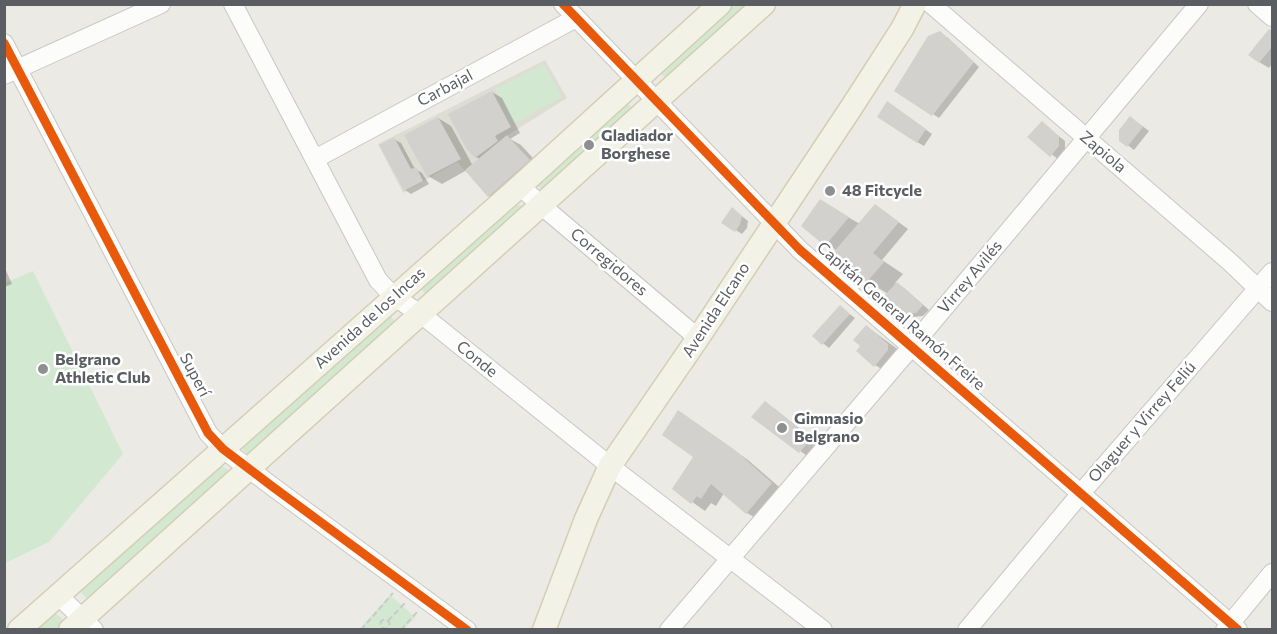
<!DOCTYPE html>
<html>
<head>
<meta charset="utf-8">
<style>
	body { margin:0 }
	#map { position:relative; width:1277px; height:634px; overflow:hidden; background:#ebeae5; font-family:Commissioner,sans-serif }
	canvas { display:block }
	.frame { position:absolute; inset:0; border:6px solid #5a5e63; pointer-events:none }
</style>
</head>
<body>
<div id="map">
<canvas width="1277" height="634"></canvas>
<div class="frame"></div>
</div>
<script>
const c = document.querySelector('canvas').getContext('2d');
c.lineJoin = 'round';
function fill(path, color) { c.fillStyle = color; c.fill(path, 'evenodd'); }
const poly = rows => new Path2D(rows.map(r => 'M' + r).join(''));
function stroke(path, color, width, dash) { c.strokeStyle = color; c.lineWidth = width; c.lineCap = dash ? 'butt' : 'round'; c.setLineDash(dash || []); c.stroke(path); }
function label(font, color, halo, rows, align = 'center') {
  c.font = font + ' Commissioner,sans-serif'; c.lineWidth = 5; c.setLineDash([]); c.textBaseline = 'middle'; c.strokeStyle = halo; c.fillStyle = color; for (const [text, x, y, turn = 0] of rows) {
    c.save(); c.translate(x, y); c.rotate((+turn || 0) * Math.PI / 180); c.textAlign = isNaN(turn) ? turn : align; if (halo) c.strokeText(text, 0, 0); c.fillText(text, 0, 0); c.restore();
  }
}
fill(poly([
	[545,60,567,98,508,135,530,160,488,197,457,162,403,193,378,144]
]), '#deddd4');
fill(poly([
	[729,5,751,5,670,78,663,76,660,73],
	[544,64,562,97,513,124,495,89],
	[627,102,633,109,543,190,537,186],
	[512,203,521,206,523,215,430,297,419,288],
	[33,271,123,454,49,542,5,563,5,283],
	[389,314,397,324,251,455,244,452,242,444],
	[220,465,227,469,229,474,89,600,80,592],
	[390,595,415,617,404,629,359,629],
	[54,613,62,618,64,626,61,629,34,630]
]), '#d2e8d1');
fill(poly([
	[1270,31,1272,32,1272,64,1269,68,1259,62],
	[947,37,979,67,939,118,933,114],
	[492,92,502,98,520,133,510,139,521,145,543,169,502,203,489,196,467,170,442,184,428,176,438,118,451,126,473,166,480,159,476,157],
	[894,107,932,134,924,146,917,142],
	[1137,122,1149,131,1134,150,1121,140],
	[1042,123,1065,141,1065,150,1058,159,1029,137],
	[394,139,401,143,415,169,422,173,429,184,411,194,405,190],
	[820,201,860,224,885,212,908,229,882,260,903,274,895,283,904,288,929,310,923,316,912,317,905,313,888,294,867,281,837,251,803,226],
	[733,209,748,221,747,228,742,234,723,222],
	[4,266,12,284,4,287],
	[840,307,855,318,829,348,814,336],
	[866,326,907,356,895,377,875,365,863,346],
	[765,403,775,409,821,446,810,458,753,417],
	[679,412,748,460,785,492,761,521,747,513,724,493,716,506,711,503,705,511,674,489,695,457]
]), '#0003');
fill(poly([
	[1269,29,1272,31,1272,47,1259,63,1248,55],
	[940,31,974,62,932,116,894,91,928,36],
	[492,91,511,127,495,136,498,141,475,158,466,148,448,114],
	[887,101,926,129,917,143,877,117],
	[1130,116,1143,127,1127,147,1119,141,1119,130],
	[438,117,461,159,427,177,404,135],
	[1042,121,1059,136,1059,146,1050,157,1027,137],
	[507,135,530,160,488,197,465,170],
	[394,137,411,169,416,167,423,181,404,191,379,145],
	[820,199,849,217,825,246,801,226],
	[875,204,899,222,873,253,884,262,866,283,833,253],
	[732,207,742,216,740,224,735,232,721,223],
	[897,282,923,305,916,313,904,314,884,296],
	[840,305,850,314,822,345,812,336],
	[866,325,888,344,888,350,874,367,856,351,860,346,853,340],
	[765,401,811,439,799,453,751,417],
	[678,410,735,450,772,483,746,514,711,484,701,499,697,496,691,504,672,489,693,457,662,435]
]), '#d2d1ce');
const minor = poly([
	[233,4,378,280,394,297,421,314,610,466,823,630],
	[563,4,800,250,1238,630],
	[931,4,1230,262,1272,302],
	[1257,4,1272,17],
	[4,43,208,433,223,449,273,487,467,630],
	[4,75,161,4],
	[315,159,576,18],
	[520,186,542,206,698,338],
	[58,595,94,630],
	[669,630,913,345,1199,4],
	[967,630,1082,492,1272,272],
	[1225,630,1272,573]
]);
const major = poly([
	[19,630,520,186,720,4],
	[70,630,764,4],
	[544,630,586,519,610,466,698,338,851,108,902,29,915,4]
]);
stroke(minor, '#c7c7c5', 20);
stroke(major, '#d4ceb2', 25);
stroke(poly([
	'380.5 624a4.5 4.5 0 1 1 9 0a4.5 4.5 0 1 1-9 0Z',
	[388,621,405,603],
	[361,630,393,593],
	[401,630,417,612]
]), '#c7ccca', 2, [6, 3]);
stroke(minor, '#fcfcfb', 18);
stroke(major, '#f2f2e7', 22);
stroke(poly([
	[563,4,800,250,1238,630],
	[4,43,208,433,223,449,273,487,467,630]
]), '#e8590c', 9);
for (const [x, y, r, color] of [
	[589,145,6,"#8d8f90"],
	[830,191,6,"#8d8f90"],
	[43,369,6,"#8d8f90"],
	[782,428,6,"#8d8f90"]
]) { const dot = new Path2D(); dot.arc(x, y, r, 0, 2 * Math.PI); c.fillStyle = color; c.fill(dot); stroke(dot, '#fff', 2); }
label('16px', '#5a5e63', '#fff', [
	["Carbajal",445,88,-28],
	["Zapiola",1103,152,40],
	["Corregidores",609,262,40],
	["Virrey Avilés",970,277,-50],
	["Avenida Elcano",716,310,-57],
	["Capitán General Ramón Freire",901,316,41],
	["Avenida de los Incas",370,318,-42],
	["Conde",477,359,39],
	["Superí",195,375,62],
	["Olaguer y Virrey Feliú",1142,422,-49]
]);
label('bold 16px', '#5a5e63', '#fff', [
	["Gladiador",601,136],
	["Borghese",601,154],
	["48 Fitcycle",842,191],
	["Belgrano",55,360],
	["Athletic Club",55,378],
	["Gimnasio",794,419],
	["Belgrano",794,437]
], 'left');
</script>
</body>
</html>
